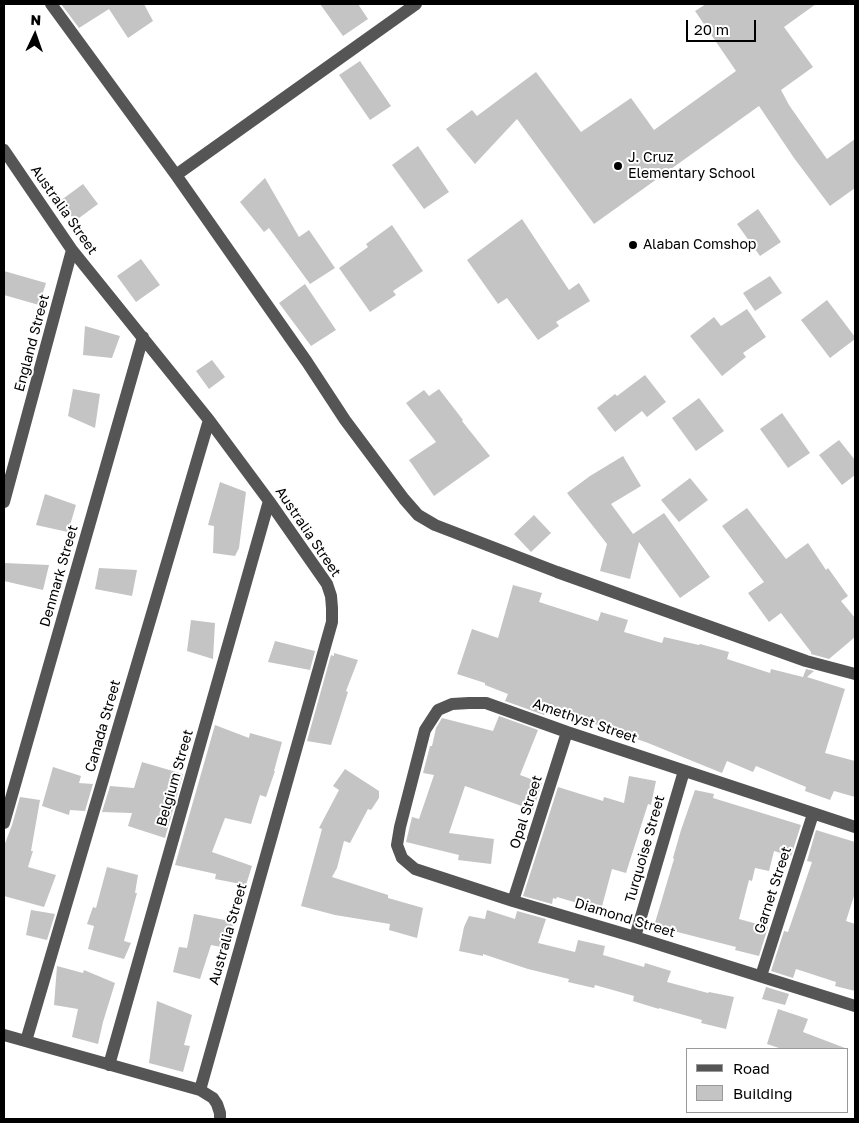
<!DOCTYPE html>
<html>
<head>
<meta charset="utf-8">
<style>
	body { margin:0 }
	#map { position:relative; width:859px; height:1123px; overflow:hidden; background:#fff; font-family:"Golos Text",sans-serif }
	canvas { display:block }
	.frame { position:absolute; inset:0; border:5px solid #000; pointer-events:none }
	.legend { position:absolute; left:686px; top:1048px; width:162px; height:65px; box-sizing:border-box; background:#fff; border:1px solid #999; margin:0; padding:6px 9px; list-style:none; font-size:15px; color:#000 }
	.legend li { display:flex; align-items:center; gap:10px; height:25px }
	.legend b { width:25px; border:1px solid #999 }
	.north { position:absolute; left:10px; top:10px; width:50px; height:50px; -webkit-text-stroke:4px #fff; paint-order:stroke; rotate:3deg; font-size:14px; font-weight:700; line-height:20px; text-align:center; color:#000 }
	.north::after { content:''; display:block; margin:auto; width:18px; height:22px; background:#000; clip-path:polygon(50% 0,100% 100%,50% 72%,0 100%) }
	.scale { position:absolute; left:686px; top:20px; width:70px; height:22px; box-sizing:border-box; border:2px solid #000; border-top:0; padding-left:6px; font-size:15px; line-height:18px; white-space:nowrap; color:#000; -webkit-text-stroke:4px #fff; paint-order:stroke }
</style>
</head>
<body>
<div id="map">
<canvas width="859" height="1123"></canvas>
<div class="frame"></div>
<ul class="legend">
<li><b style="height:6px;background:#555"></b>Road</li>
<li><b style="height:14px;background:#c4c4c4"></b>Building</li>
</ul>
<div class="north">N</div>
<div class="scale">20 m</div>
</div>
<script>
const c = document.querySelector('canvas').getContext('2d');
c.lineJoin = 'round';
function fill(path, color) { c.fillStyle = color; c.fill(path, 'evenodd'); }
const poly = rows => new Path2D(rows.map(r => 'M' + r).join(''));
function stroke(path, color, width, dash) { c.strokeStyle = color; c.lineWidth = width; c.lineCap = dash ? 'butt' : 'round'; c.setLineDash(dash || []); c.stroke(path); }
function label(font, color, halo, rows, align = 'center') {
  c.font = font + ' "Golos Text",sans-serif'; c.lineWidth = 4; c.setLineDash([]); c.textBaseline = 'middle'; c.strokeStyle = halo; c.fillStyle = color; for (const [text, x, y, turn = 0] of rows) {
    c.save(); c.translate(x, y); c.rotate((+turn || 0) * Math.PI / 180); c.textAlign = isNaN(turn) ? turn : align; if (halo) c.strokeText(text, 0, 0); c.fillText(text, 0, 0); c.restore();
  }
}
fill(poly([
	[61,4,144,4,153,21,128,38,109,9,79,28],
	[320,4,358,4,368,19,343,36],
	[706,4,816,4,784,27,813,67,781,90,789,105,824,155,827,159,855,139,855,188,830,206,794,158,759,106,594,224,517,119,475,164,446,129,472,110,477,116,536,72,581,132,631,98,654,130,736,71,695,11],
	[360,61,391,106,370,120,339,75],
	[418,146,449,192,424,209,392,165],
	[265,178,299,237,309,230,335,268,310,284,269,228,264,232,240,202],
	[83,184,98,204,75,221,60,201],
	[758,209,781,242,760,256,737,224],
	[522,219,569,290,579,283,590,301,556,322,559,326,538,340,507,298,498,304,467,260],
	[392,225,423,271,393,291,396,295,370,312,339,268,368,247,366,244],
	[141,259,160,285,136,302,117,276],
	[4,271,46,283,39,305,4,295],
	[770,276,782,293,755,311,743,293],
	[305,284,336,330,311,346,279,303],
	[827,300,855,337,855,339,830,358,801,320],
	[747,309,766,337,743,353,746,357,722,376,690,336,714,317,721,326],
	[85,326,120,336,112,358,83,355],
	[212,360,225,377,209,389,196,371],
	[645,375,666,402,647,417,642,411,615,432,597,408,615,394,617,396],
	[73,389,100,394,95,428,68,416],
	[439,389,463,420,462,421,490,456,434,496,409,460,436,442,406,403,424,390,429,396],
	[699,398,724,431,696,451,672,418],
	[782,413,810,453,788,468,760,429],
	[839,440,855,460,855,475,842,485,819,455],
	[623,456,641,486,611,504,633,534,664,513,710,577,680,598,639,542,630,579,600,571,607,544,567,493,590,476],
	[690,478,708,500,679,522,661,500],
	[220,482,246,492,239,548,235,556,213,553,214,526,208,525],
	[45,494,76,505,68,532,36,525],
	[747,508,786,559,808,543,826,570,828,568,848,596,841,601,855,618,855,637,829,659,811,654,811,652,781,613,769,622,748,593,764,582,722,526],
	[534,515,551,533,531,552,514,534],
	[4,563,49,565,43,590,4,581],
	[99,568,137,570,132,596,95,589],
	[513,585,542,593,539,602,598,621,601,612,628,620,624,632,662,643,664,637,699,645,700,644,729,652,727,659,770,673,771,669,803,677,806,669,814,671,807,677,845,689,825,753,855,761,855,797,834,791,830,800,805,791,806,787,756,766,753,772,727,761,722,773,648,743,592,723,592,724,547,709,544,715,505,701,508,694,485,685,485,683,457,674,472,629,498,638],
	[191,620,215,623,213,659,187,651],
	[275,641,315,651,310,670,268,662],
	[334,653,358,660,346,691,348,692,331,745,307,741,331,655,334,656],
	[499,716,538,730,520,775,542,783,533,810,465,786,449,833,494,839,491,864,458,860,459,855,406,842,412,817,419,819,434,775,423,773,430,746,432,746,436,728,442,718,493,731],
	[215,725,249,738,250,733,282,742,274,771,275,771,266,797,260,795,251,824,225,818,212,852,252,866,246,885,215,879,216,874,175,865],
	[142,762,183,774,165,838,128,826,132,813,102,812,110,786,134,788],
	[53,767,81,776,79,783,93,784,85,811,70,810,69,815,42,806],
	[345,769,379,791,379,798,371,810,368,809,350,843,344,841,337,868,332,877,388,895,388,898,423,908,417,938,389,930,390,924,335,915,301,906,322,829,319,828,339,790,333,786],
	[629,776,656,781,651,805,648,804,626,873,612,869,601,910,557,897,556,899,553,898,552,904,523,896,558,787,603,801,604,797,624,803],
	[695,790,714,794,713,798,801,825,791,856,774,851,769,871,755,868,752,881,749,880,739,919,768,927,759,956,735,950,736,947,654,926,674,859,673,858,681,830],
	[20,797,40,800,31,851,33,851,28,867,56,875,44,907,4,896,4,846,12,825],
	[816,830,855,842,855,893,846,921,855,924,855,991,835,986,836,982,796,969,793,978,771,971,784,931,788,932,812,862,807,861],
	[107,867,138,875,135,893,137,893,124,941,131,943,124,959,88,949,94,926,87,924,93,907,96,908],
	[31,910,55,914,47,940,26,935],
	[487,910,515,919,517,911,546,919,538,943,575,952,578,940,605,946,603,955,644,967,645,963,671,971,667,982,708,993,709,992,734,997,726,1029,701,1023,702,1020,659,1008,659,1009,633,1001,634,996,595,985,594,988,568,982,569,979,528,969,483,954,483,956,459,951,464,927,469,916,485,919],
	[194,914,235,922,221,947,211,945,200,979,173,972,179,947,187,948],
	[57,966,83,973,84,970,115,983,103,1022,98,1044,72,1037,78,1009,54,1005],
	[766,987,789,994,785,1005,762,999],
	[157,1001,192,1015,184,1045,190,1046,183,1072,149,1063],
	[778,1009,808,1019,803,1032,845,1048,845,1049,782,1049,767,1044]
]), '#c4c4c4');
stroke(poly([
	[51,4,176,175,307,362,345,420,404,499,418,515,435,525,557,572,806,661,855,674],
	[4,150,72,250,209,420,269,501,327,584,331,596,332,608,332,622,200,1090],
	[176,175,416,4],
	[4,502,72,250],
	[4,823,143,337],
	[855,827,567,732,486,703,469,703,452,704,438,710,425,730,400,827,397,845,402,858,415,869,513,901,635,937,855,1006],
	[513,901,567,732],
	[635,937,684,771],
	[761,976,813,814],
	[4,1035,200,1090,213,1098,217,1104,220,1113,220,1119],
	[26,1041,209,420],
	[109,1065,269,501]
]), '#555', 12);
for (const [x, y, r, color] of [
	[618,166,5,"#000"],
	[633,245,5,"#000"]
]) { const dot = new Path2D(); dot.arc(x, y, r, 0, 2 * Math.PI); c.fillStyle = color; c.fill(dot); stroke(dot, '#fff', 2); }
label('14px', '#000', '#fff', [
	["J. Cruz",628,158],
	["Elementary School",628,174],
	["Alaban Comshop",643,245]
], 'left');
label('14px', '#000', '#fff', [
	["Australia Street",64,210,55],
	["England Street",32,343,-75],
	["Australia Street",308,532,56],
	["Denmark Street",59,576,-74],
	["Amethyst Street",585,721,19],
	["Canada Street",103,726,-74],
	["Belgium Street",175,778,-74],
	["Opal Street",526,812,-72],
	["Turquoise Street",645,849,-74],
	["Garnet Street",773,890,-72],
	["Diamond Street",625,918,17],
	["Australia Street",228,934,-74]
]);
</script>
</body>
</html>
